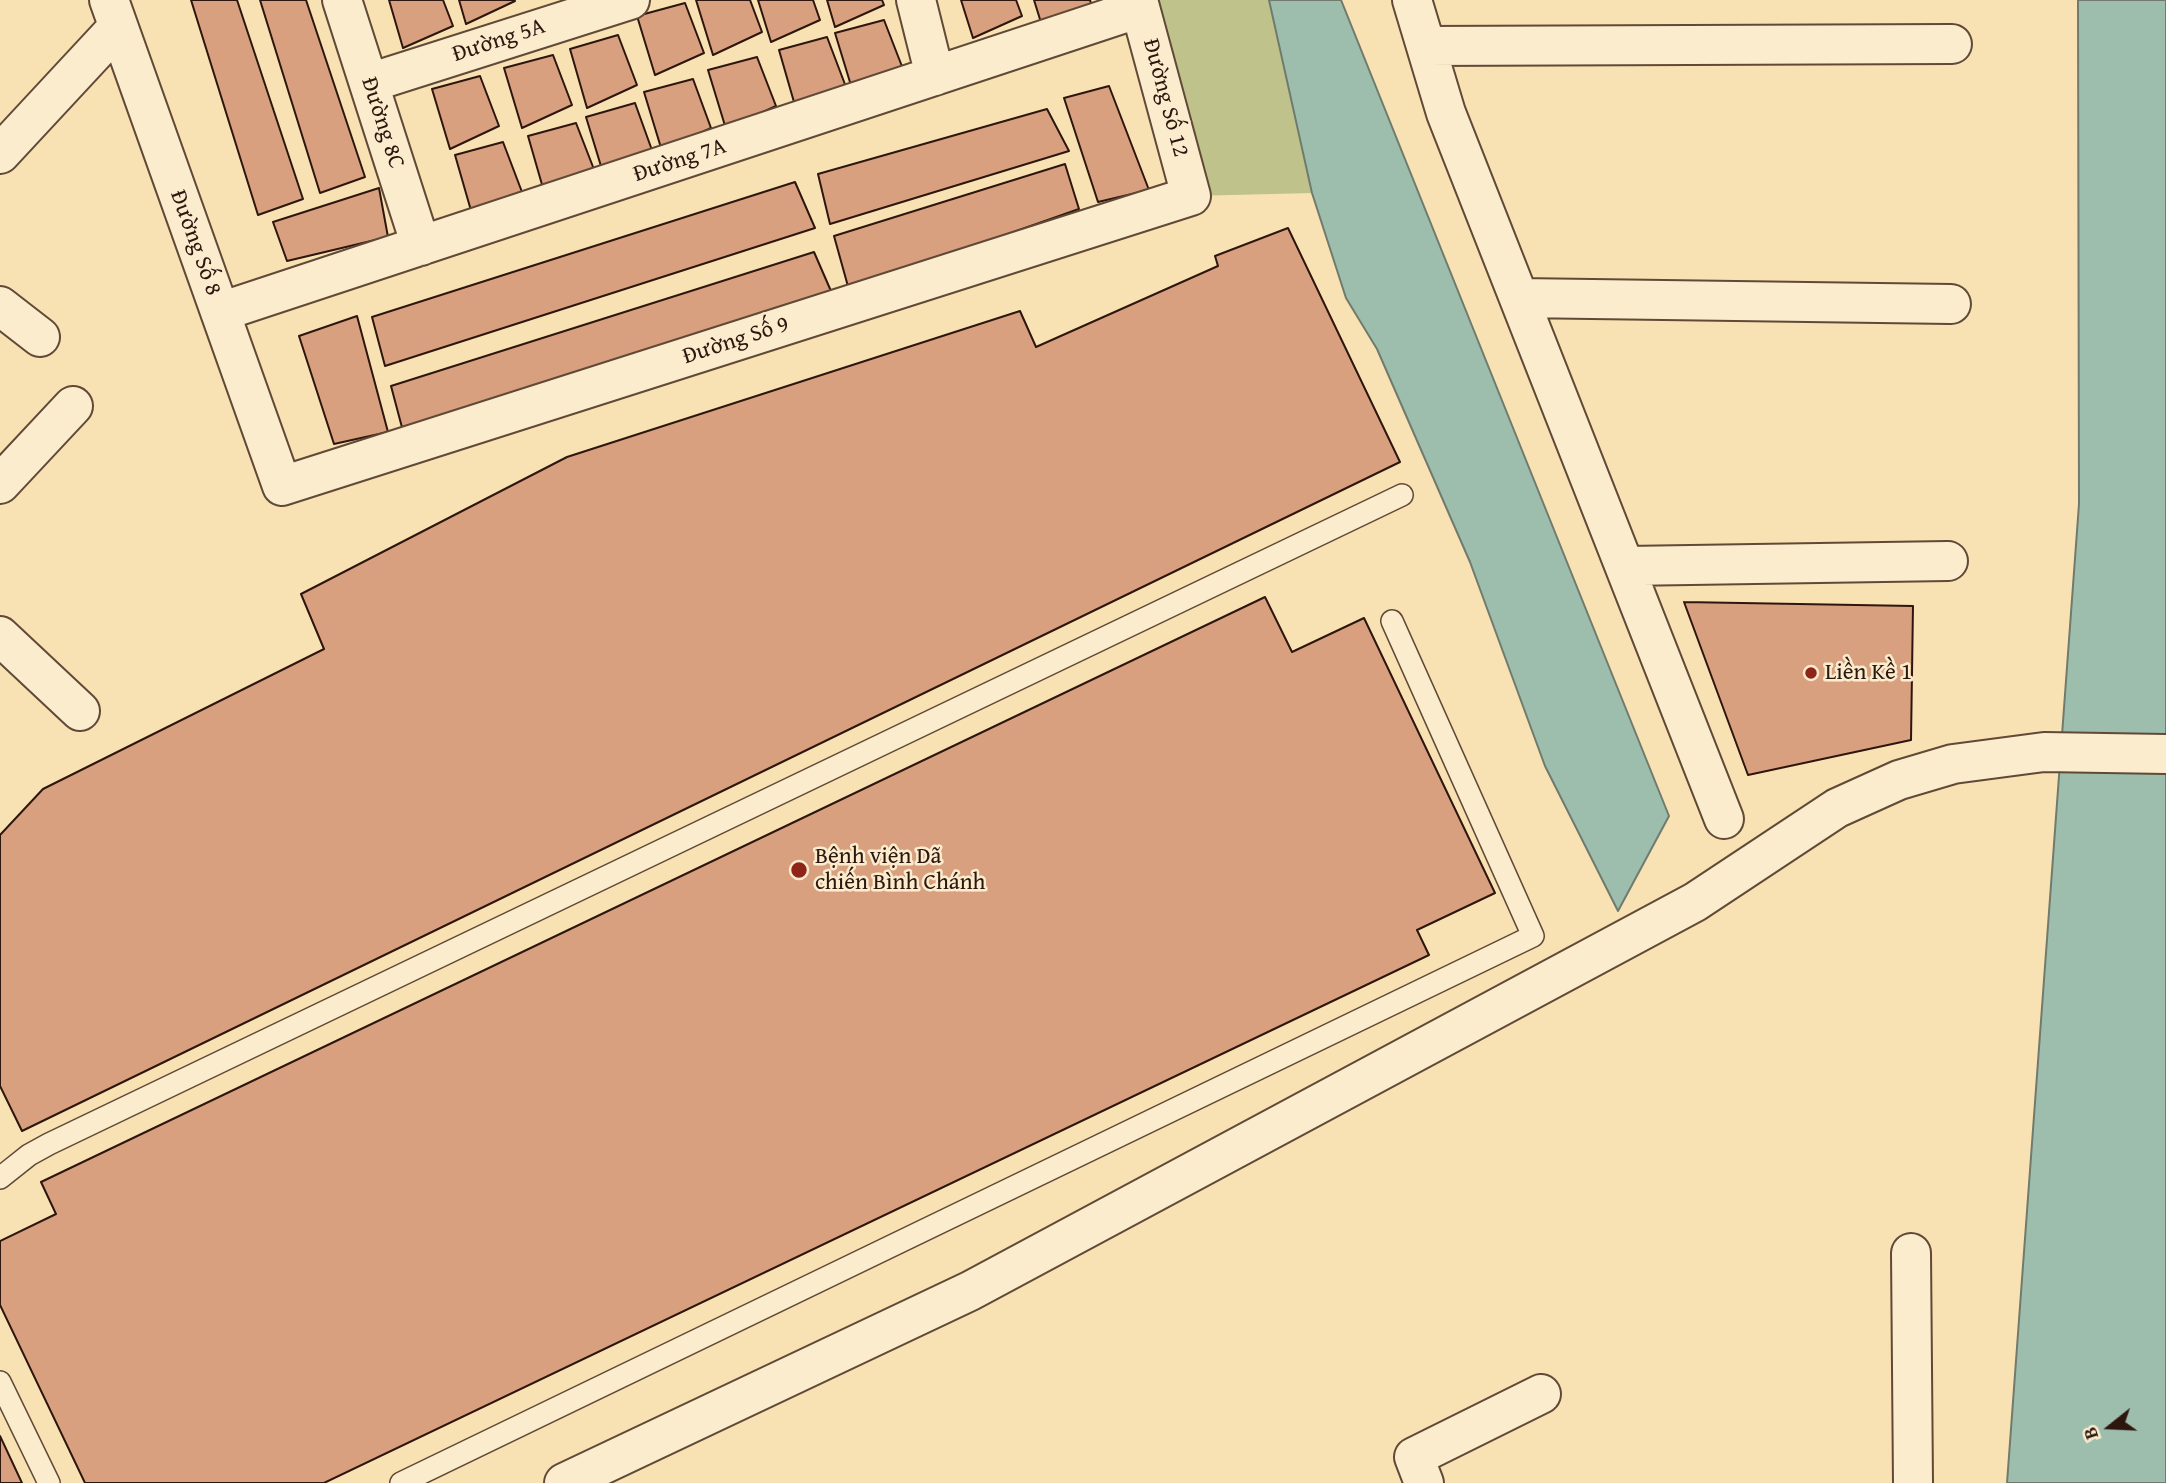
<!DOCTYPE html>
<html>
<head>
<meta charset="utf-8">
<style>
	body { margin:0 }
	#map { position:relative; width:2166px; height:1483px; overflow:hidden; background:#f8e1b2; font-family:"Gentium Book Plus",serif }
	canvas { display:block }
	.north { position:absolute; left:2075px; top:1392px; width:70px; height:70px; -webkit-text-stroke:5px #faeccd; paint-order:stroke; rotate:252deg; font-size:19px; font-weight:700; line-height:28px; text-align:center; color:#2d160e }
	.north::after { content:''; display:block; margin:auto; width:24px; height:32px; background:#2d160e; clip-path:polygon(50% 0,100% 100%,50% 72%,0 100%) }
</style>
</head>
<body>
<div id="map">
<canvas width="2166" height="1483"></canvas>
<div class="north">B</div>
</div>
<script>
const c = document.querySelector('canvas').getContext('2d');
c.lineJoin = 'round';
function fill(path, color) { c.fillStyle = color; c.fill(path, 'evenodd'); }
const poly = rows => new Path2D(rows.map(r => 'M' + r).join(''));
function stroke(path, color, width, dash) { c.strokeStyle = color; c.lineWidth = width; c.lineCap = dash ? 'butt' : 'round'; c.setLineDash(dash || []); c.stroke(path); }
function label(font, color, halo, rows, align = 'center') {
  c.font = font + ' "Gentium Book Plus",serif'; c.lineWidth = 5; c.setLineDash([]); c.textBaseline = 'middle'; c.strokeStyle = halo; c.fillStyle = color; for (const [text, x, y, turn = 0] of rows) {
    c.save(); c.translate(x, y); c.rotate((+turn || 0) * Math.PI / 180); c.textAlign = isNaN(turn) ? turn : align; if (halo) c.strokeText(text, 0, 0); c.fillText(text, 0, 0); c.restore();
  }
}
fill(poly([
	[1138,0,1269,0,1312,193,1191,196]
]), '#bfc28a');
const water = poly([
	[1269,0,1341,0,1669,816,1618,911,1545,766,1470,562,1377,349,1346,298,1312,193,1269,0],
	[2078,0,2166,0,2166,1483,2007,1483,2079,504,2078,0]
]);
fill(water, '#9dbead');
stroke(water, '#707b6d', 2);
const building = poly([
	[191,0,237,0,303,199,258,215,191,0],
	[260,0,306,0,365,177,320,193,260,0],
	[389,0,443,0,453,26,403,48,389,0],
	[459,0,514,0,515,1,466,24,459,0],
	[696,0,750,0,762,32,713,55,696,0],
	[758,0,813,0,820,20,771,42,758,0],
	[827,0,882,0,884,5,835,27,827,0],
	[961,0,1016,0,1022,16,973,38,961,0],
	[1034,0,1090,0,1092,7,1043,29,1034,0],
	[685,3,704,53,655,75,637,16,685,3],
	[884,20,903,69,853,92,835,33,884,20],
	[618,35,637,85,587,108,570,49,618,35],
	[827,37,846,87,796,109,779,50,827,37],
	[553,55,572,105,522,128,504,68,553,55],
	[757,57,776,106,726,129,708,70,757,57],
	[480,76,499,126,450,149,432,89,480,76],
	[693,79,711,128,662,151,644,92,693,79],
	[1109,86,1149,190,1098,202,1064,98,1109,86],
	[635,103,653,153,604,176,586,117,635,103],
	[1047,109,1069,151,830,224,818,174,1047,109],
	[576,123,595,172,545,195,528,136,576,123],
	[503,142,522,192,472,214,455,155,503,142],
	[1065,164,1079,209,849,290,834,236,1065,164],
	[795,182,815,228,385,366,372,317,795,182],
	[379,188,388,237,287,261,273,222,379,188],
	[1288,228,1400,462,22,1131,0,1086,0,835,43,789,324,649,301,594,567,457,1020,311,1036,347,1218,266,1215,256,1288,228],
	[814,252,834,298,404,435,391,386,814,252],
	[357,316,388,432,334,444,299,336,357,316],
	[1265,597,1292,652,1364,618,1495,893,1417,930,1429,955,324,1483,85,1483,0,1305,0,1241,56,1214,41,1182,1265,597],
	[1684,602,1913,606,1911,740,1748,775,1684,602],
	[0,1436,22,1483,0,1483,0,1436]
]);
fill(building, '#d9a080');
stroke(building, '#2d160e', 2);
const lane = poly([
	[0,1178,29,1155,49,1144,1402,495],
	[0,1382,49,1483],
	[401,1483,1533,936,1392,621]
]);
const street = poly([
	[109,0,282,486,1191,196,1138,0],
	[342,0,421,246],
	[916,0,935,76],
	[1412,0,1446,113,1724,819],
	[1426,46,1952,44],
	[369,83,630,0],
	[0,154,118,27],
	[1520,298,1951,304],
	[0,306,40,337],
	[220,312,1140,8],
	[0,484,73,406],
	[1626,566,1948,561],
	[0,636,80,711],
	[1911,1253,1913,1483],
	[564,1483,970,1291,1695,902,1837,808,1899,780,1953,764,2044,752,2166,754],
	[1424,1483,1414,1457,1541,1394]
]);
stroke(lane, '#604937', 24);
stroke(street, '#604937', 42);
stroke(lane, '#faeccd', 21);
stroke(street, '#faeccd', 38);
for (const [x, y, r, color] of [
	[1811,673,7,"#8f2418"],
	[799,870,9,"#8f2418"]
]) { const dot = new Path2D(); dot.arc(x, y, r, 0, 2 * Math.PI); c.fillStyle = color; c.fill(dot); stroke(dot, '#faeccd', 2.5); }
label('23px', '#2d160e', '#faeccd', [
	["Đường 5A",499,41,-18],
	["Đường Số 12",1165,98,75],
	["Đường 8C",382,123,72],
	["Đường 7A",680,161,-18],
	["Đường Số 8",195,243,70],
	["Đường Số 9",736,341,-18]
]);
label('23px', '#2d160e', '#faeccd', [
	["Liền Kề 1",1825,673],
	["Bệnh viện Dã",815,857],
	["chiến Bình Chánh",815,883]
], 'left');
</script>
</body>
</html>
